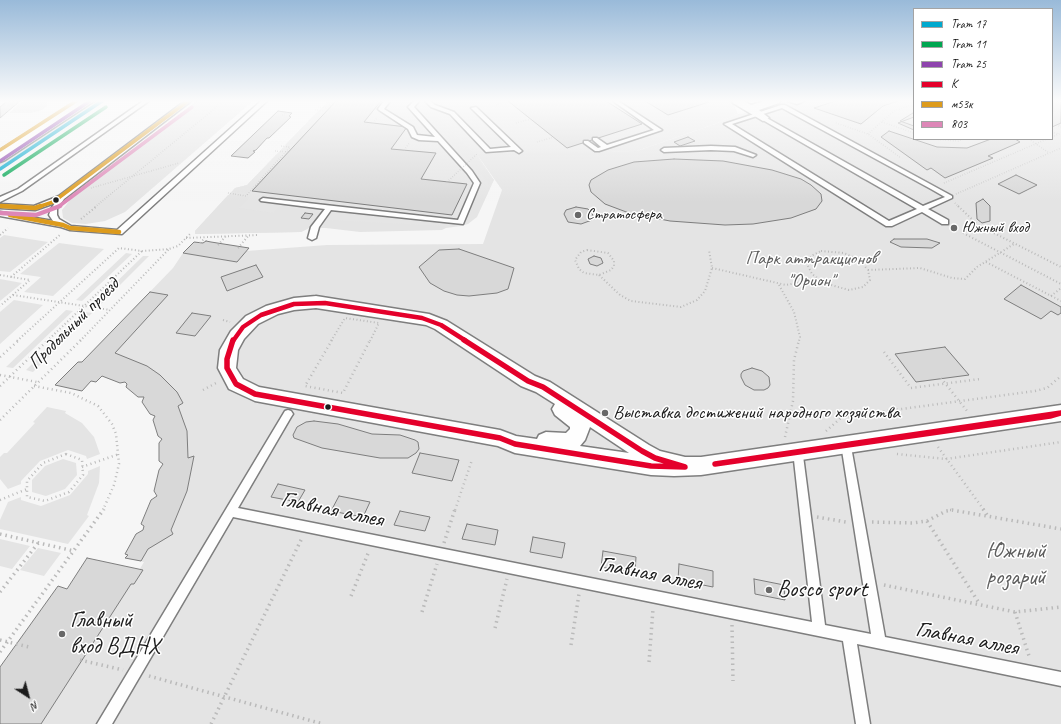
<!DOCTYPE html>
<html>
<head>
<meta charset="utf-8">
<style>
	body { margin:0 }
	#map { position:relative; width:1061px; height:724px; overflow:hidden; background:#f6f6f6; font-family:Caveat,sans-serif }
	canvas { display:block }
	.legend { position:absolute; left:913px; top:8px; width:140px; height:132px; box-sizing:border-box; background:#fff; border:1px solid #a4a4a4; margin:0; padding:5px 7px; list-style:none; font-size:12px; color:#1c1c1c }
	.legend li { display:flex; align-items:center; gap:8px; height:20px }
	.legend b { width:20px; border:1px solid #a4a4a4 }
	.north { position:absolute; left:8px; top:676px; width:40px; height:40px; -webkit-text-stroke:3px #fff; paint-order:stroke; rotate:144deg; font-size:11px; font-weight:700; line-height:16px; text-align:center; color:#1c1c1c }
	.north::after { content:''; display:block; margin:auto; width:14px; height:18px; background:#1c1c1c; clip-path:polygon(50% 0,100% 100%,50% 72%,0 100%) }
</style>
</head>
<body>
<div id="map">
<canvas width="1061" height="724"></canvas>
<ul class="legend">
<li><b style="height:5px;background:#00a9ce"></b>Tram 17</li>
<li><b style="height:5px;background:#00a651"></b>Tram 11</li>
<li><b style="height:5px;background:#8e44ad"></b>Tram 25</li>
<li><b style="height:5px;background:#e4002b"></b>К</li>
<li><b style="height:5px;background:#dd9b1c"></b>м53к</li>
<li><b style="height:5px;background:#dd87b7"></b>803</li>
</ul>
<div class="north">N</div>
</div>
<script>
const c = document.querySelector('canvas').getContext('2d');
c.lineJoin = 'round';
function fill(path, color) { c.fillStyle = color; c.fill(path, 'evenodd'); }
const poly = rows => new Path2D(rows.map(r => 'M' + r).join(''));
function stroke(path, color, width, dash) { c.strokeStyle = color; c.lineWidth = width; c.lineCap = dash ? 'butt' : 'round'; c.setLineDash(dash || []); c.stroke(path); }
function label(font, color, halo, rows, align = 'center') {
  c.font = font + ' Caveat,sans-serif'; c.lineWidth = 3; c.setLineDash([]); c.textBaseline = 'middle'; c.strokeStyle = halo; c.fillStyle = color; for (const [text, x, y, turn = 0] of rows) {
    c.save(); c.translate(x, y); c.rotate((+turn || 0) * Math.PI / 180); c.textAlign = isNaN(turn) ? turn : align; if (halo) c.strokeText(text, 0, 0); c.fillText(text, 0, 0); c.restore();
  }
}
fill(poly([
	[96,101,105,101,0,171,0,163],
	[328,101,729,101,733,103,738,114,715,124,637,151,478,156,494,180,477,217,468,224,461,226,446,228,309,228,301,232,195,234,195,231,235,188,247,185]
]), '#e5e5e5');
fill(poly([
	[23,101,47,101,47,106,42,110,31,113,9,113],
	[197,101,253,101,125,212,105,221,86,224,72,223,63,218,62,210,71,199],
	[782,101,914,101,914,139,1052,139,1052,101,1061,101,1061,724,0,724,67,591,138,572,144,562,125,558,127,555,125,554,143,530,157,496,156,485,159,470,163,464,159,461,162,439,155,416,150,414,142,402,144,397,126,387,127,384,125,382,120,383,102,376,96,382,91,381,82,391,55,385,78,362,82,362,173,268,183,253,236,262,246,251,327,245,483,244,502,190,478,156,480,154,637,151,715,124,738,114,764,110,763,107],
	[318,111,324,111,293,145,285,145],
	[428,111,438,118,473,153,494,180,490,185,425,112],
	[276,155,280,158,278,161,247,193,232,192,235,188,247,185],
	[228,195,249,197,239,208,274,213,280,206,320,212,309,228,301,232,195,234,195,231],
	[329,220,444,226,446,228,442,230,360,232,326,228,324,224],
	[4,235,48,242,10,272,0,271,0,238],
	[59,243,104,249,53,296,24,292,41,277,20,274],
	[126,253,132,254,82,301,76,300],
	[143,256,149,256,101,304,95,303],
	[0,279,22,283,0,301],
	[14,300,43,305,0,344,0,312],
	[66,310,73,311,13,368,6,367],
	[85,312,92,313,33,372,26,370],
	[47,407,66,411,65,413,82,423,94,437,100,454,87,459,86,456,68,450,40,461,21,481,21,484,8,489,0,479,0,457,4,453,7,453,35,423,33,422],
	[63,459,76,463,77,475,65,489,46,496,32,492,32,480,45,466],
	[100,466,99,483,87,515,89,516,68,544,0,529,0,520,8,502,21,497,21,500,41,506,70,495,88,474,88,471],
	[0,539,30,546,12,569,0,566],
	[38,548,61,553,44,576,20,570]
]), '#e4e4e4');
const building = poly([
	[7,101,20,101,0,118,0,107,7,101],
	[336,101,381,101,364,122,407,127,391,149,436,153,421,179,467,184,452,215,252,191,336,101],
	[508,101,606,101,642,124,567,148,508,101],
	[645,101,706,101,709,102,668,115,645,101],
	[836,101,898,101,883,106,861,124,814,108,836,101],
	[1053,101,1061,101,1061,123,1052,127,1053,101],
	[278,111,292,113,289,116,291,117,269,138,267,138,256,150,253,151,255,152,248,158,231,156,278,111],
	[913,113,914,113,914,126,900,121,913,113],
	[914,117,914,130,898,123,914,117],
	[889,131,937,147,967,148,991,139,1015,139,1020,142,988,156,993,158,945,178,931,168,927,170,881,137,889,131],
	[688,137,695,141,680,146,674,142,688,137],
	[674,159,723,161,772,170,801,179,811,185,821,194,822,201,816,209,791,218,753,224,725,225,670,221,629,213,605,204,591,192,589,185,591,180,608,170,634,162,674,159],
	[1016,175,1037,185,1019,194,998,184,1016,175],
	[983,199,990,206,990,221,982,223,977,219,976,203,983,199],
	[576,207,588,209,592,213,593,216,592,220,581,224,568,222,564,214,566,210,576,207],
	[305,213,313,214,309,219,301,218,305,213],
	[894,239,927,239,940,243,932,248,901,247,890,242,894,239],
	[206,241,211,242,249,248,237,262,183,253,194,242,203,243,206,241],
	[459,249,514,268,508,289,497,293,469,296,457,295,444,291,430,283,419,267,439,250,459,249],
	[594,256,601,258,603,263,597,266,590,264,588,259,594,256],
	[256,265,263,277,227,291,221,277,256,265],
	[1021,285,1061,307,1061,313,1058,315,1051,311,1041,319,1004,299,1021,285],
	[150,292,168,295,115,353,147,366,160,375,177,392,183,403,178,406,187,431,188,458,194,456,187,491,171,530,173,534,148,549,141,561,125,558,128,555,125,554,136,534,143,530,144,526,141,524,151,500,157,496,154,491,159,470,163,464,159,461,159,443,162,439,158,436,153,420,155,416,150,414,142,402,144,397,138,397,126,387,127,384,125,382,120,383,102,376,96,382,91,381,82,391,55,385,78,362,82,362,150,292],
	[192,313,211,316,195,336,176,333,192,313],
	[945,347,969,375,916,382,895,354,945,347],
	[752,368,762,371,769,377,770,385,768,388,764,390,754,390,745,385,741,377,741,374,743,371,752,368],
	[314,421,338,424,372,434,400,435,415,440,418,442,419,449,416,453,408,458,380,458,322,448,294,438,293,435,297,427,306,422,314,421],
	[420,453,459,460,452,481,412,473,420,453],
	[278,484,305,490,298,502,271,497,278,484],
	[339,496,370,502,363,517,331,511,339,496],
	[400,511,430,517,425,531,394,525,400,511],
	[467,524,498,530,495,545,462,539,467,524],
	[533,537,565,543,562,558,530,552,533,537],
	[603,551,636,557,635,573,601,567,603,551],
	[87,558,143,570,134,584,131,584,41,724,0,724,0,667,58,586,67,589,87,558],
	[679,564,713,571,713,587,678,580,679,564],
	[754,579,784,585,785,600,755,594,754,579]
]);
fill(building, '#d8d8d8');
stroke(building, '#7e7e7e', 1);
const lane = poly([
	[143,101,149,101,22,191,0,202,0,197,18,189,143,101],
	[185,101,191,101,64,199,57,209,57,215,59,219,71,226,117,230,261,101,267,101,122,234,70,230,61,227,0,216,0,212,53,221,49,215,51,209,55,203,35,210,0,208,0,204,34,206,59,196,185,101],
	[384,101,390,101,384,109,413,127,417,135,435,137,408,107,414,101,419,101,414,107,472,171,480,183,463,224,331,210,319,227,316,238,312,240,308,238,311,227,325,209,261,201,260,200,263,198,458,220,474,183,467,173,438,141,419,140,412,137,408,129,379,110,378,109,384,101],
	[425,101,430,101,435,105,454,112,490,149,511,147,471,108,476,107,522,151,519,153,514,150,486,152,450,114,431,107,425,101],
	[613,101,618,101,662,130,599,151,595,151,584,143,584,141,588,141,598,148,601,147,593,140,593,138,597,138,607,145,654,130,613,101],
	[788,101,804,101,797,104,788,101],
	[781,105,785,105,952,196,952,198,928,209,948,220,948,224,942,224,922,212,892,226,886,226,724,124,781,105],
	[782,108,931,189,945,197,923,206,765,117,761,117,761,119,917,209,889,221,732,124,782,108],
	[711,146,735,147,756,155,753,157,734,151,711,150,664,152,661,150,664,148,711,146],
	[288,410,291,411,293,414,291,417,238,508,812,622,793,451,794,448,798,447,802,448,825,625,871,634,841,444,842,441,846,440,850,441,885,637,1061,672,1061,686,857,644,870,724,856,724,843,641,233,517,112,724,97,724,285,411,288,410]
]);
const street = poly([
	[732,101,744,101,751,105,765,101,780,101,779,103,759,110,769,118,763,121,733,103,732,101],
	[316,296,429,314,447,321,535,376,550,382,649,445,660,451,685,457,701,457,1061,405,1061,421,701,475,674,476,651,475,515,453,498,446,255,401,229,389,218,368,220,350,231,331,246,316,266,306,294,298,316,296],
	[316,308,426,325,435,329,521,386,536,392,555,404,552,409,555,415,570,427,570,429,566,433,546,432,539,435,537,439,516,436,500,430,259,387,243,379,236,368,238,350,244,339,258,324,278,314,294,310,316,308],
	[590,427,629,453,580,446,585,440,590,427]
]);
const secondary = poly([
	[78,101,94,101,5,160,0,162,0,150,78,101]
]);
stroke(lane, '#7e7e7e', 3);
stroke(street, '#7e7e7e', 3);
stroke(secondary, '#7e7e7e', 3);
stroke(poly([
	[496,105,507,102],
	[318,107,327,108],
	[315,110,325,111,334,101],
	[284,113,288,113],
	[282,115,287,115],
	[882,122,914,133],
	[373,123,377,118],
	[516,123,531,119],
	[836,123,868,134,901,158],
	[1060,125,1058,126,1061,127],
	[1052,132,1058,134],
	[868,134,894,111,914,104],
	[1052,137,1061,133],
	[933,139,958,141,964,139],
	[1029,139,1049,153],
	[537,142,554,137],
	[404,150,410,142],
	[275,151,288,152],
	[944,183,1047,139],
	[91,188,179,163],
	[228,193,246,196,290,147,280,146],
	[956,194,1061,148],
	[955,203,959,207],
	[95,207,224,101]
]), '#bababa', 1.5, [0.5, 2]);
stroke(poly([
	[958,206,978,225,1061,267],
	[81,219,97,206],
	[963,233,1061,284],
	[0,235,8,228],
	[186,238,258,235],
	[200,243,205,238],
	[218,245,226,236],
	[238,248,249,235],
	[587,250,608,253,614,261,614,266,611,270,599,275,584,273,579,269,575,260,581,252,587,250],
	[821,251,844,253,859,260,868,270,870,280,863,287,849,290,824,283,812,274,807,264,811,256,821,251],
	[986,262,1061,301],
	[712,268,786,285,817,279],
	[868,270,920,268,952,278,965,279,977,267,1014,244],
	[0,275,30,280,0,306],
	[599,275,620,295,631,301,681,307,697,300,705,291,712,268,709,250],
	[11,277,61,234],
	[779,285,794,312,800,337,799,341],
	[13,295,110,310],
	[1051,296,1061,288],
	[223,320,230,322],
	[17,341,119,248,142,251,169,249,178,246,190,234],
	[47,341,142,251],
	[80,341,169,249],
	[331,341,345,318,379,323,370,341]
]), '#bababa', 2, [1, 2.5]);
stroke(poly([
	[332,340,305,386,343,393,370,340],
	[884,352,911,388,980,379],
	[0,357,19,340],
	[0,375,37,382],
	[941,378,967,411],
	[0,386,48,340],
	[34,386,71,393,98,406,112,424,116,434,119,464,114,485,103,510],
	[203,390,218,382],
	[0,420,81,340],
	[826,431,842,417,1035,391,1047,388,1061,376],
	[785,437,793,401,794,360,799,340],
	[938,447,984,510],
	[66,454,82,460,83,475,69,492,45,501,27,497,27,481,43,463,66,454],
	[897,454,946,459,1061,442],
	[82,467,119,454],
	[0,500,27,489],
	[455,510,472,460],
	[950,510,954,510]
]), '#bababa', 2.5, [1, 3.5]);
stroke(poly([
	[983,509,987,515],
	[817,517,846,522],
	[927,521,979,603],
	[872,522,913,523,927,521,946,511,952,510,1061,529],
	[0,534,74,551],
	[444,543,455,509],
	[884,585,1015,612,1061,607],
	[0,592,39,542],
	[351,596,369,551],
	[422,612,437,564],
	[1015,612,1030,659],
	[732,625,733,681],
	[495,628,507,579],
	[0,640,29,647],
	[571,645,579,594],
	[0,652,104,509],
	[80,660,123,670],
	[649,662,653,609],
	[149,676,323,724],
	[211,724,302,538]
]), '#bababa', 3.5, [1.5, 4]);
fill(lane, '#fefefe');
fill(street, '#fefefe');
fill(secondary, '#fefefe');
stroke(poly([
	[447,182,477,154]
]), '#bababa', 1.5, [0.5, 2]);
stroke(poly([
	[233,341,243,327,261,315,294,304,325,303,422,318,441,325,466,341]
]), '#e4002b', 4.5);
stroke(poly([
	[233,340,227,359,227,368,236,384,255,394,500,438,515,444,651,466,685,467,655,458,642,451,543,387,528,381,464,340],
	[1061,413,1050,416,715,464,1061,413]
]), '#e4002b', 5.5);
stroke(poly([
	[0,150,76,101],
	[0,206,18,207],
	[38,207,53,202,188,101]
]), '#dd9b1c', 3.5);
stroke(poly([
	[1,206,35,208,41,206],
	[10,215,63,225,70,228,119,232]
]), '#dd9b1c', 4.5);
stroke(poly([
	[58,207,192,107]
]), '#dd87b7', 3.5);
stroke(poly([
	[0,213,36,215,60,206]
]), '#dd87b7', 4.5);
stroke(poly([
	[0,169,102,101]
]), '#00a9ce', 3.5);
stroke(poly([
	[4,175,106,107]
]), '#00a651', 3.5);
stroke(poly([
	[0,161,90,101]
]), '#8e44ad', 3.5);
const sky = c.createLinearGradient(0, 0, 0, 202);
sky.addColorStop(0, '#99bad9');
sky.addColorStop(0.5, '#fbfbfb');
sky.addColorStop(1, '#fbfbfb00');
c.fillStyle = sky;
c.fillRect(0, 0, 1061, 202);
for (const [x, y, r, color] of [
	[56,200,3.5,"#1c1c1c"],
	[578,215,4,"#686868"],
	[954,228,4,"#686868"],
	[328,407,3.5,"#1c1c1c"],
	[605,413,4,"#686868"],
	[769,590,4,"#686868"],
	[62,634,4,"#686868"]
]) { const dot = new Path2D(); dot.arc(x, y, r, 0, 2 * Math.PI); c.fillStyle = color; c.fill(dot); stroke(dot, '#fff', 1.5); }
label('16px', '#1c1c1c', '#fff', [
	["Стратосфера",586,215],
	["Южный вход",962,228]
], 'left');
label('19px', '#5d5d5d', '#fff', [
	["Парк аттракционов",811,259],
	["\"Орион\"",811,281]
]);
label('19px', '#1c1c1c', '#fff', [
	["Продольный проезд",74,324,-45]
]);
label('19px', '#1c1c1c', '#fff', [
	["Выставка достижений народного хозяйства",613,413]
], 'left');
label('23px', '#1c1c1c', '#fff', [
	["Главная аллея",332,510,12],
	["Главная аллея",650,574,11],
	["Главная аллея",967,639,11]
]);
label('23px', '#5d5d5d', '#fff', [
	["Южный",1016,552],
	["розарий",1016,578]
]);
label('23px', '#1c1c1c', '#fff', [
	["Bosco sport",777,590],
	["Главный",70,621],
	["вход ВДНХ",70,647]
], 'left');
</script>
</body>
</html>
